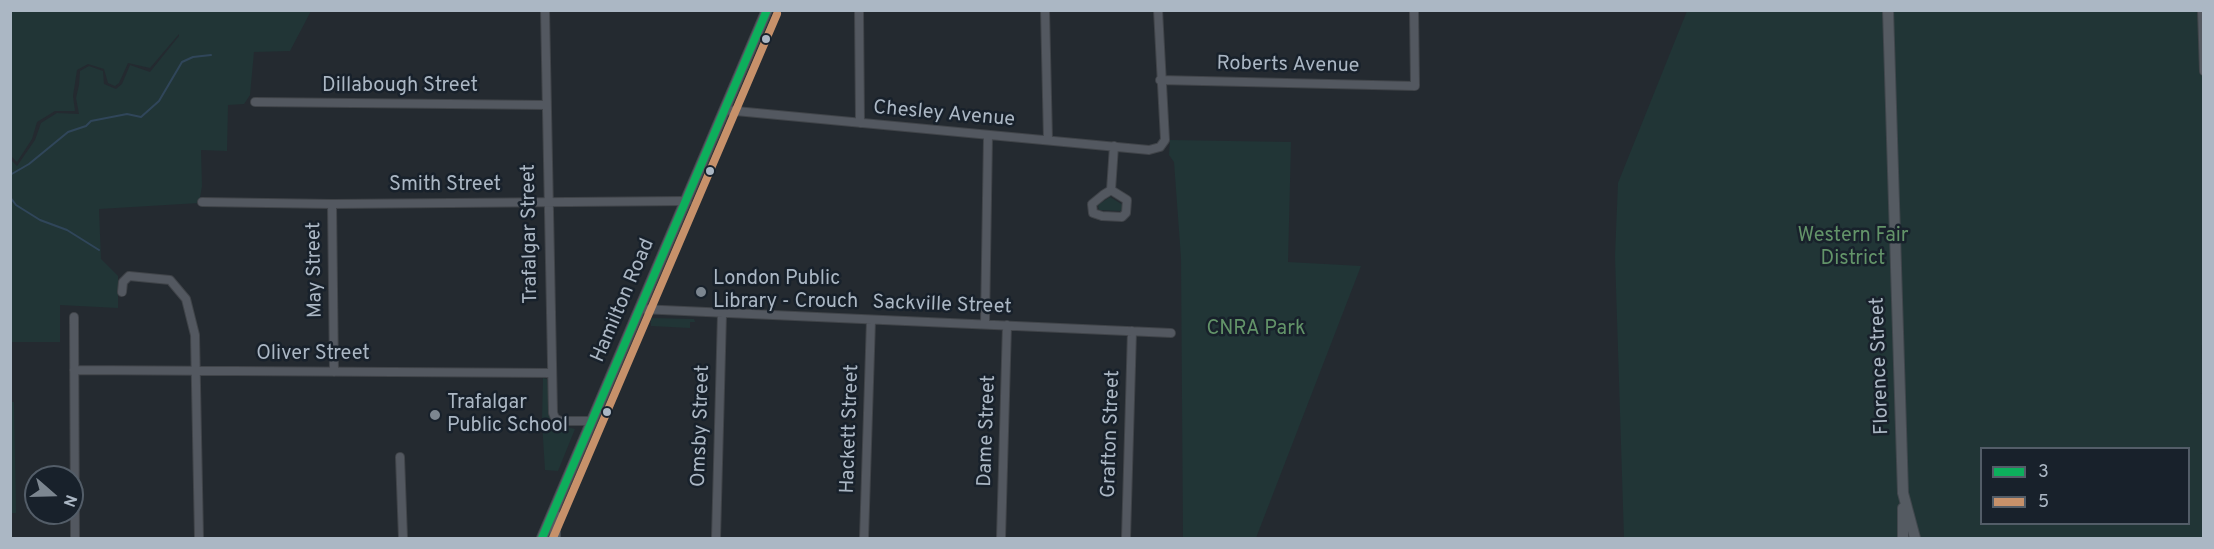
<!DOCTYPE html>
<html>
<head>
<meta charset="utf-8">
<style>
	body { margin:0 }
	#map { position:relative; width:2214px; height:549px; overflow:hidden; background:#242a30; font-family:Overpass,sans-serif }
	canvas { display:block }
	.frame { position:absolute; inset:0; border:12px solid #abb7c4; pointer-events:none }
	.legend { position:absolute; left:1980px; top:447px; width:210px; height:78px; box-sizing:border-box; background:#18212b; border:2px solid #535d68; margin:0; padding:8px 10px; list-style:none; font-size:18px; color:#abb7c4 }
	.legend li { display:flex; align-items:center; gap:12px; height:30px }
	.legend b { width:30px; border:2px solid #535d68 }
	.north { position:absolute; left:24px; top:465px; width:60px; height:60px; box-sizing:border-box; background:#18212b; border:2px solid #535d68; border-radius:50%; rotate:110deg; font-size:16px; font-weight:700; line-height:24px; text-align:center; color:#abb7c4 }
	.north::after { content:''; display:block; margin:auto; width:21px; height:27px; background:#7c8690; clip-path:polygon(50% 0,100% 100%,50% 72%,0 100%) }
</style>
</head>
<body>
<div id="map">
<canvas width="2214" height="549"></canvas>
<div class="frame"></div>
<ul class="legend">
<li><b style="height:8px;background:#0daf5c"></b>3</li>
<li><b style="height:8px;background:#c7916a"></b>5</li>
</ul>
<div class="north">N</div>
</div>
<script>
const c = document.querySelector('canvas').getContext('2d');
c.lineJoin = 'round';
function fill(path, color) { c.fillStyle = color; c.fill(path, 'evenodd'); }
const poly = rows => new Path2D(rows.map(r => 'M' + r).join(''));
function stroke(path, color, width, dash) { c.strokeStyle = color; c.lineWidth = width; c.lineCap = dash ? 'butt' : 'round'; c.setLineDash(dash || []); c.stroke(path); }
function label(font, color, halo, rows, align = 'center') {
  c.font = font + ' Overpass,sans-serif'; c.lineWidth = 5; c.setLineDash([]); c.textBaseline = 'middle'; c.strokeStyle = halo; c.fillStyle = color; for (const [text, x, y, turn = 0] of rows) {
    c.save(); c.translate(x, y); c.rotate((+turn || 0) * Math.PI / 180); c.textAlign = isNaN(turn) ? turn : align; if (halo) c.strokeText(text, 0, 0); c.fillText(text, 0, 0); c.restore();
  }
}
fill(poly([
	[11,11,311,11,290,51,254,52,250,95,244,104,228,105,227,151,201,150,202,186,199,203,99,209,101,259,118,276,118,308,60,305,60,342,11,342,10,159,17,166,35,140,41,123,57,113,79,114,76,98,79,85,80,71,89,66,103,71,104,84,116,89,122,84,130,65,150,72,179,36,179,34,150,68,128,63,119,83,115,86,108,83,104,69,88,64,77,70,73,96,75,111,55,111,37,122,32,139,17,162,10,155],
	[1687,11,2203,11,2204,313,2201,360,2203,336,2204,393,2200,393,2204,394,2203,538,1624,538,1615,256,1618,183],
	[1982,448,2188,448,2188,524,1982,524],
	[1170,140,1291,142,1288,262,1361,266,1256,538,1183,538,1181,258,1174,162,1169,155],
	[1110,197,1123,205,1123,210,1121,211,1099,210,1098,205],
	[651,318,694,319,695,322,690,322,690,328,651,326],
	[543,378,547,379,551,420,554,424,575,429,558,471,545,470,542,422],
	[11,402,14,402,16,513,11,513]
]), '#213536');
stroke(poly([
	[10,175,29,164,68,132,86,126,91,121,127,114,141,117,159,101,182,62,193,57,211,55],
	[10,197,16,205,40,220,67,230,99,250]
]), '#30465a', 2);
const minor = poly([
	[545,10,553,413,555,418,560,421,592,421],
	[859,10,860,123],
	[1045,10,1048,140],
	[2202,10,2204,71],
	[1160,80,1415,86,1414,10],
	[255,102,546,105],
	[725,110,1149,150,1160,147,1165,140,1158,10],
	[1111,190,1127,200,1126,213,1122,217,1102,216,1093,213,1092,204,1103,195,1111,190,1114,146],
	[202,202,332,204,687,201],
	[332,204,334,372],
	[122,292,123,282,129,276,170,280,186,299,195,335,199,538],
	[640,309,1171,333],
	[74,317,75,538],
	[985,323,988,136],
	[74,370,552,373],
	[400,457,403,538],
	[716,538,722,314],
	[864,538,871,320],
	[1001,538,1007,325],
	[1126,538,1132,331]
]);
const major = poly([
	[1888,10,1903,493,1915,538],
	[555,515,555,538],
	[542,538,767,10],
	[1903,538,1903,508]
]);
stroke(minor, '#404449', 10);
stroke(major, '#41474d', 12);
stroke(minor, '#535860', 8);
stroke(major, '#555b62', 10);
stroke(poly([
	[542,538,767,10]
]), '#0daf5c', 8);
stroke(poly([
	[553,538,777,14]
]), '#c7916a', 8);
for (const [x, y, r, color] of [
	[766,39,5,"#abb7c4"],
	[710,171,5,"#abb7c4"],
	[701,292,6,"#7c8690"],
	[607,412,5,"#abb7c4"],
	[435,415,6,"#7c8690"]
]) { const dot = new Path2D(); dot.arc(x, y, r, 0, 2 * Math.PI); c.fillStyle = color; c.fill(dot); stroke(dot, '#18212b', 2); }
label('20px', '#abb7c4', '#18212b', [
	["Roberts Avenue",1288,66,1],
	["Dillabough Street",400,87],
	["Chesley Avenue",944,115,5],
	["Smith Street",445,186],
	["Trafalgar Street",531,234,-91],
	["May Street",316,270,-91],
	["Hamilton Road",624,301,-67],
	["Sackville Street",942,306,2],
	["Oliver Street",313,355],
	["Florence Street",1881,366,-92],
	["Omsby Street",702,426,-88],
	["Hackett Street",851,429,-88],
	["Dame Street",988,431,-88],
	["Grafton Street",1112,434,-88]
]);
label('20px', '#639469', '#18212b', [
	["Western Fair",1853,237],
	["District",1853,260],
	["CNRA Park",1256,330]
]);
label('20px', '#abb7c4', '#18212b', [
	["London Public",713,280],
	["Library - Crouch",713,303],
	["Trafalgar",447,404],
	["Public School",447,427]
], 'left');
</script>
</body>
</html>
